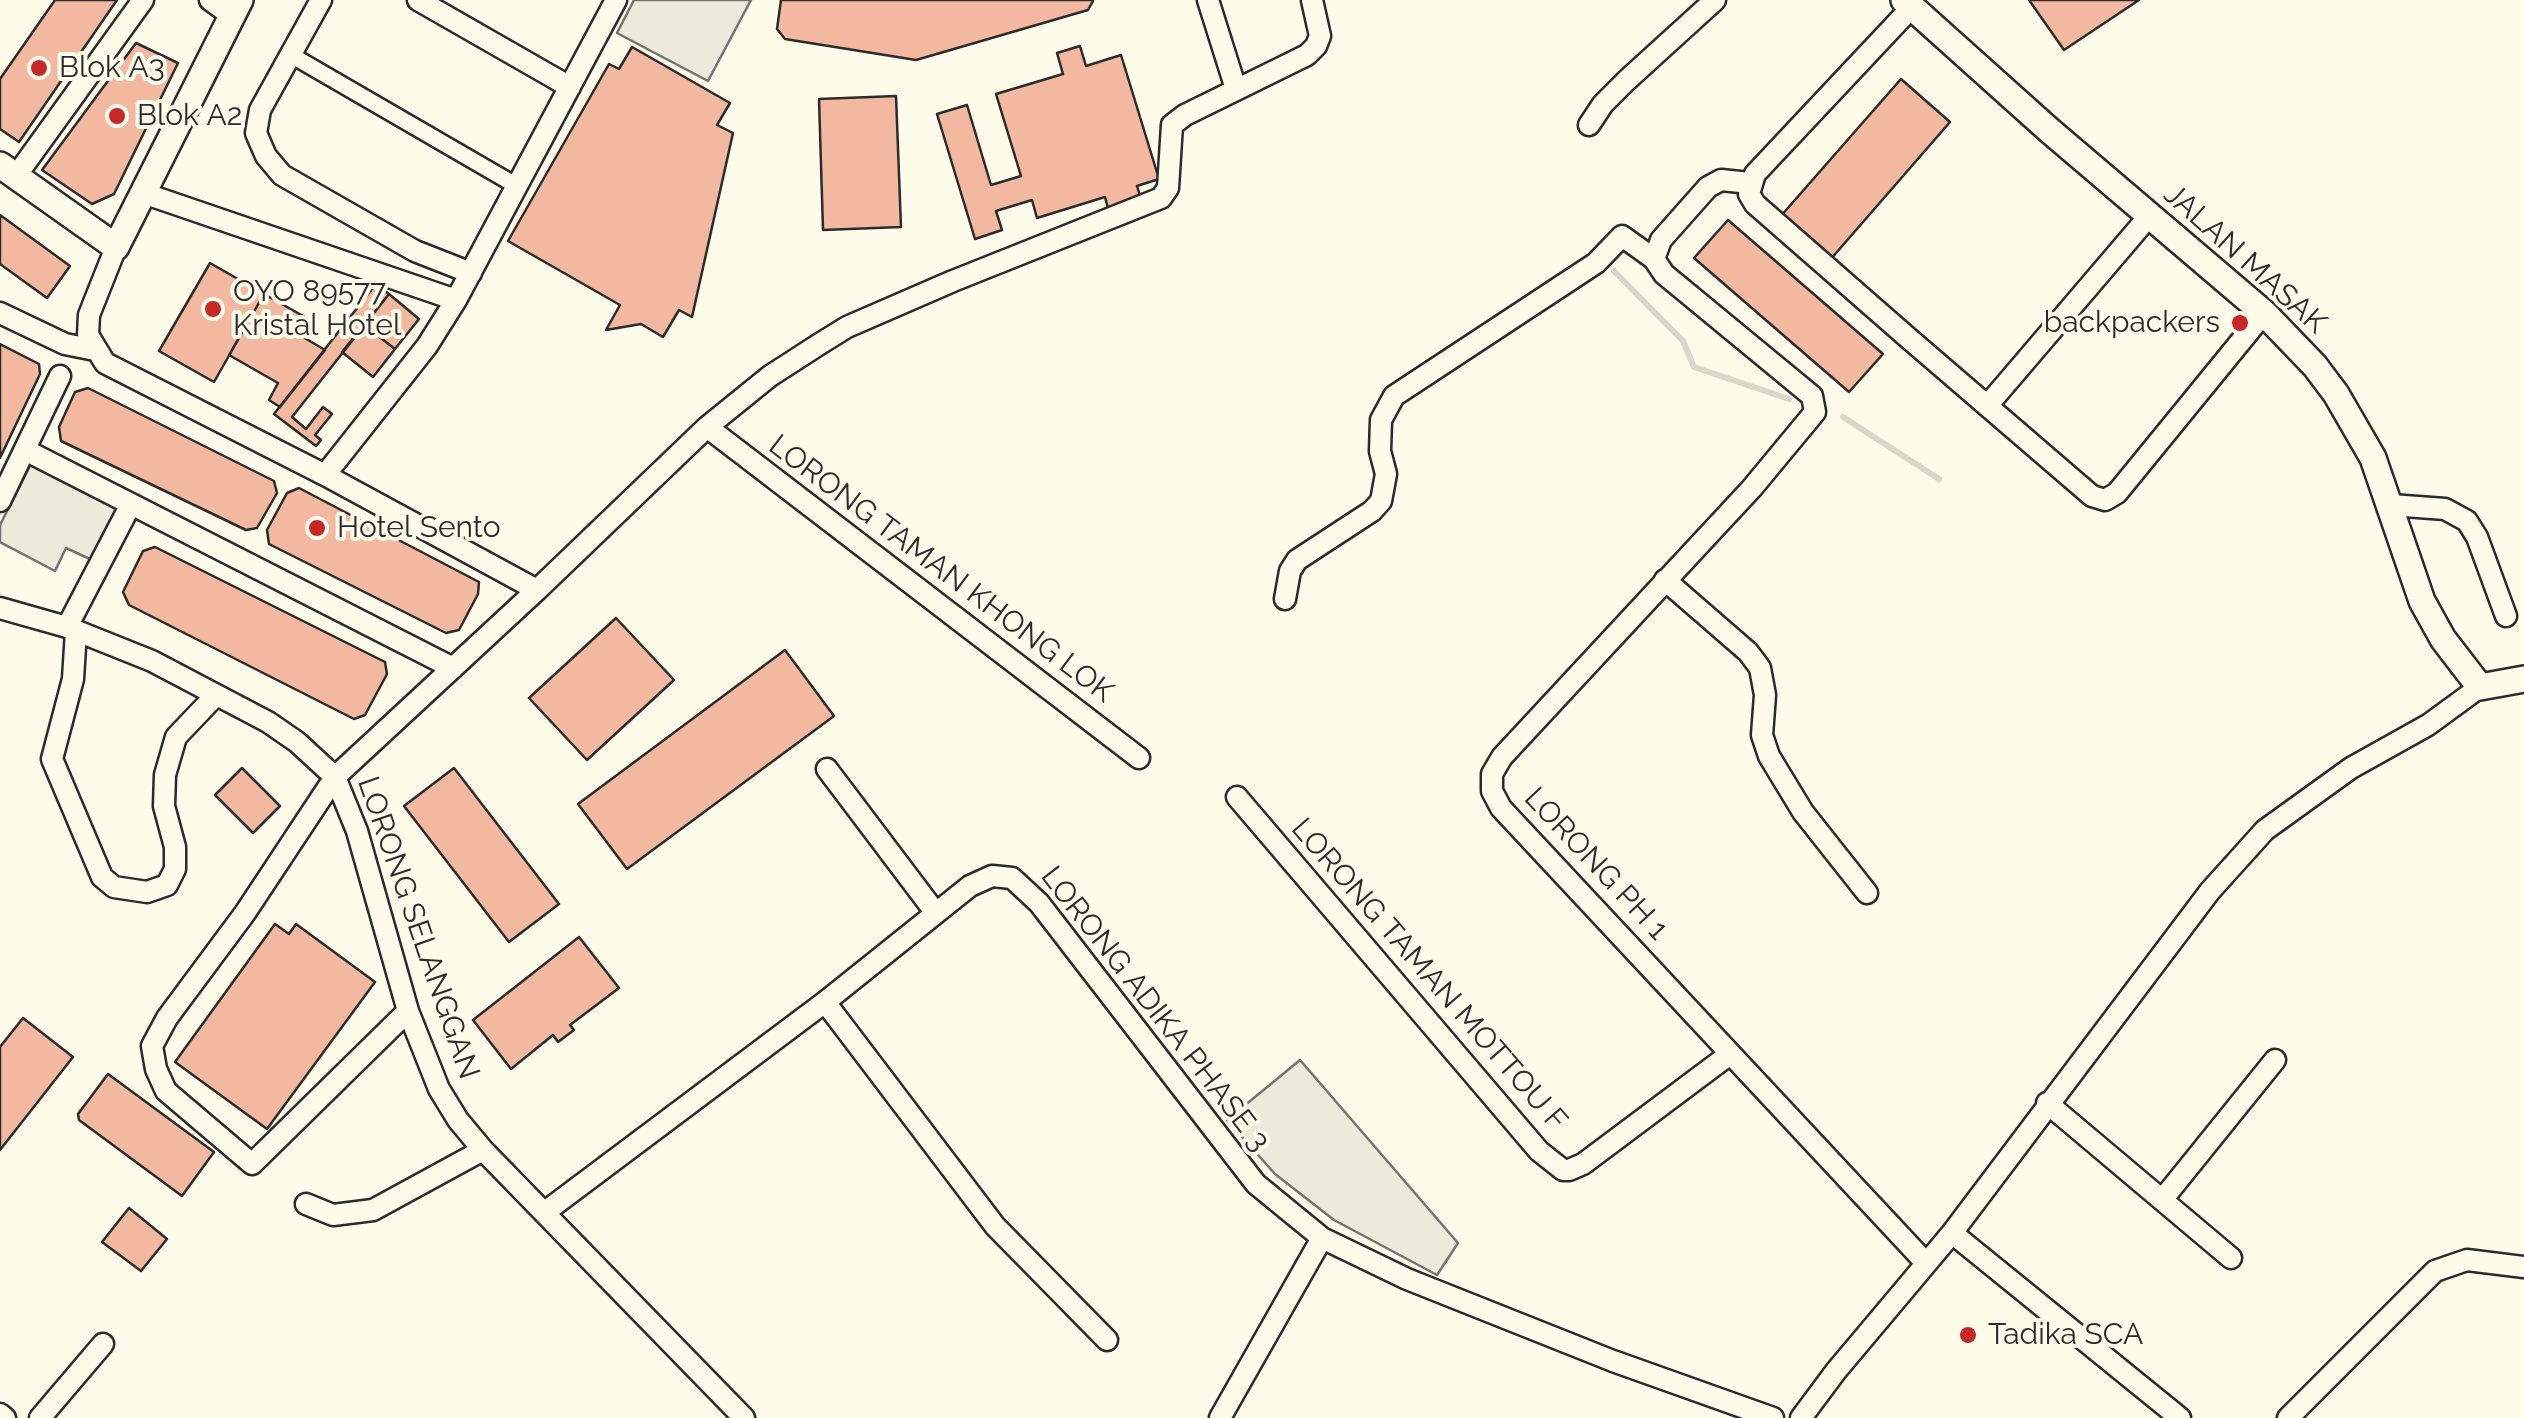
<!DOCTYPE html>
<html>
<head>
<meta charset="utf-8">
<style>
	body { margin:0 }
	canvas { display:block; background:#fdfbea }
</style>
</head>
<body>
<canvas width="2524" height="1418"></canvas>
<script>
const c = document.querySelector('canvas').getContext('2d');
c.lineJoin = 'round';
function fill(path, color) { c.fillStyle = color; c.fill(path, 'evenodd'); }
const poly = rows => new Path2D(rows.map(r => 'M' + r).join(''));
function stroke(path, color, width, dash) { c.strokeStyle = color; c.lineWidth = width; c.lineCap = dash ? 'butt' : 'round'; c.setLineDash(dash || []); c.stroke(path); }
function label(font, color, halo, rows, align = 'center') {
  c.font = font + ' Raleway,sans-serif'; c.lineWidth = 8; c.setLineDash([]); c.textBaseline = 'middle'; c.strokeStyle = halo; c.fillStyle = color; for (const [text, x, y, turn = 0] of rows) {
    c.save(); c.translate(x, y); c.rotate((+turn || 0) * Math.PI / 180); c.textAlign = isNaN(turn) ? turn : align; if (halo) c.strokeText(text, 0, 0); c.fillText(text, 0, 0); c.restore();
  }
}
const green = poly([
	[1300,1060,1458,1243,1437,1275,1334,1220,1275,1174,1227,1120,1300,1060]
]);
fill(green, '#ecebdb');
stroke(green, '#74746e', 2.5);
const parking = poly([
	[634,0,751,0,708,81,617,33,634,0],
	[32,462,124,502,92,560,66,548,55,571,0,542,0,525,32,462]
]);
fill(parking, '#eceadb');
stroke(parking, '#74746e', 2.5);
stroke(poly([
	[1614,271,1683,341,1694,367,1789,399],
	[1843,417,1939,479]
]), '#d8d7c9', 6);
const building = poly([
	[55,0,117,0,19,142,0,129,0,79,55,0],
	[781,0,1093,0,1093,1,1088,10,916,60,785,39,777,29,781,0],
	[2029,0,2139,0,2064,50,2029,0],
	[136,43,178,63,114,194,92,204,42,170,136,43],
	[1080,46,1086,66,1121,55,1159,179,1137,186,1142,202,1109,212,1105,197,1037,218,1032,200,996,211,1002,230,975,239,937,114,967,105,991,185,1021,176,996,94,1063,74,1057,53,1080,46],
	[632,47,730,103,717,125,733,133,692,317,679,310,663,337,641,324,606,330,620,305,508,241,609,64,619,69,632,47],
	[1901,79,1950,122,1830,260,1780,217,1901,79],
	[896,96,901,227,823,230,819,99,896,96],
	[0,215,70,266,47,298,0,264,0,215],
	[1728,220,1883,354,1849,392,1694,258,1728,220],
	[210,263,264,294,214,382,159,351,210,263],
	[376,284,389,294,292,417,306,429,323,407,332,414,315,435,321,440,316,446,274,414,376,284],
	[264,294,312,321,303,337,325,350,280,407,269,400,278,383,229,355,264,294],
	[389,294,419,319,395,349,364,325,389,294],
	[364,325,395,349,373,377,342,352,364,325],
	[0,344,39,364,40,374,0,458,0,344],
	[88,388,274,481,277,493,257,528,246,530,61,441,59,427,75,392,88,388],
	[299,488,479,582,478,594,459,630,446,633,269,544,267,530,287,493,299,488],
	[155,547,385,662,387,674,365,715,354,719,129,605,123,592,143,551,155,547],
	[616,618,674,680,587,760,529,698,616,618],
	[785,650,834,716,627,869,578,804,785,650],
	[242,768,280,806,253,833,215,795,242,768],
	[454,768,559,904,509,942,404,806,454,768],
	[275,924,289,934,296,924,375,982,267,1129,175,1062,275,924],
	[579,937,619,988,570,1025,574,1030,558,1042,553,1035,511,1069,473,1020,579,937],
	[23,1018,73,1057,0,1150,0,1047,23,1018],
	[108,1074,214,1152,182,1196,79,1120,78,1114,108,1074],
	[129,1208,167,1239,141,1271,102,1242,129,1208]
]);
fill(building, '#f2b8a0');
stroke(building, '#2b2b2b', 2.5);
const pedestrian = poly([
	[291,55,517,186]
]);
const minor = poly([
	[210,0,232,16],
	[321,0,260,110,256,133,266,156,282,175,415,251,471,273],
	[418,0,570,87],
	[1208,0,1236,89],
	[1911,8,1755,174,1749,194,1755,204,1906,336,2092,496,2105,500,2117,493,2264,313],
	[1589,125,1603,104,1626,81,1715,0],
	[16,176,143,0],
	[1750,183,1721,180,1708,187,1661,240,1654,259,1664,274,1812,396,1815,412,1752,488,1502,757,1492,774,1492,791,1501,808,1925,1262],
	[143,193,456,300],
	[116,247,89,315,88,335,105,363,325,475,537,590,335,777,245,913,167,1018,152,1046,156,1069,166,1091,252,1164,408,1011],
	[0,313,65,344,95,350],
	[1987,406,2150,215],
	[707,427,1139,758],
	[25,450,453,668],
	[325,475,427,346,456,300,616,0],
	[0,501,60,376],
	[2391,505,2445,509,2467,521,2477,537,2506,616],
	[1665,580,1748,652,1760,668,1765,695,1762,735,1769,756,1803,812,1867,893],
	[537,590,707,427,770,376,818,345,847,327,953,281,1161,198,1168,188,1172,125,1185,115,1307,55,1316,46,1320,36,1312,0],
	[1285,599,1290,571,1297,560,1372,511,1381,501,1386,474,1380,451,1381,420,1394,396,1596,263,1622,236,1654,259],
	[0,608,67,627,152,661,268,722,297,742,335,777,357,831,408,1011,439,1089,458,1120,483,1150,744,1418],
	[67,627,131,504],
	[76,631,73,679,52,759,102,877,114,887,147,892,167,885,175,869,175,847,164,806,165,775,176,737,216,695],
	[827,769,935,912],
	[1237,797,1539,1151,1563,1170,1569,1170,1583,1164,1730,1054],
	[825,1002,995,1226,1107,1340],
	[2047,1103,2231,1258],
	[2162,1200,2275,1060],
	[306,1204,333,1215,373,1210,483,1150],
	[545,1212,825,1002,970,886,992,876,1012,878,1039,903,1256,1184,1322,1238,1407,1279,1613,1361,1773,1418],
	[0,1414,5,1418],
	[40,1418,103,1344],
	[1220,1418,1322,1238],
	[1801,1418,1836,1371,1952,1233],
	[2180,1418,1952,1233,2210,891,2265,830,2351,768,2428,725,2480,687],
	[2288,1418,2435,1271,2467,1260,2524,1267]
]);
const tertiary = poly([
	[1904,0,2049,130,2264,313,2315,366,2336,394,2373,458,2422,601,2443,639,2480,687,2524,679],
	[0,165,116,247,240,0]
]);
stroke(pedestrian, '#2b2b2b', 20);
stroke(minor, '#2b2b2b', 25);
stroke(tertiary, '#2b2b2b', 30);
stroke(pedestrian, '#fdfbea', 15);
stroke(minor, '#fdfbea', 20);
stroke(tertiary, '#fdfbea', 25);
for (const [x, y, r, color] of [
	[39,68,10,"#c62828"],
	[117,116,10,"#c62828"],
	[213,309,10,"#c62828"],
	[2240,323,10,"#c62828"],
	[317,528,10,"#c62828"],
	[1968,1335,10,"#c62828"]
]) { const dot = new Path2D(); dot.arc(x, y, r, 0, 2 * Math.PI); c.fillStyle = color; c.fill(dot); stroke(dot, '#fdfbea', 4); }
label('30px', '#2b2b2b', '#fdfbea', [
	["Blok A3",59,68],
	["Blok A2",137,116],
	["OYO 89577",233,292],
	["Kristal Hotel",233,326],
	["backpackers",2220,323,"right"],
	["Hotel Sento",337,528],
	["Tadika SCA",1988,1335]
], 'left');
label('30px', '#2b2b2b', '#fdfbea', [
	["JALAN MASAK",2245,259,42],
	["LORONG TAMAN KHONG LOK",941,569,37],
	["LORONG PH 1",1596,864,47],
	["LORONG SELANGGAN",418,928,71],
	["LORONG TAMAN MOTTOU F",1429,975,49],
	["LORONG ADIKA PHASE 3",1155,1009,52]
]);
</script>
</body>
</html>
